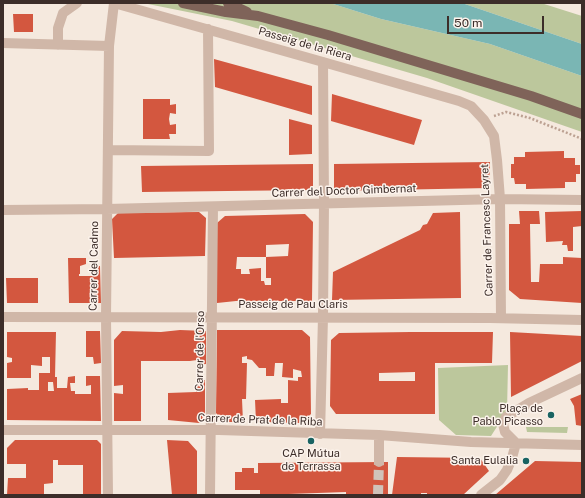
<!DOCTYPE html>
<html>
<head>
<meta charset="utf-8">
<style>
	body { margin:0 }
	#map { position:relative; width:585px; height:498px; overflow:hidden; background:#f5e9de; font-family:"Public Sans",sans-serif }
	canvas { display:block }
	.frame { position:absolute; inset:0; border:4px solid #3c2d29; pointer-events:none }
	.scale { position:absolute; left:447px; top:16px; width:97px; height:18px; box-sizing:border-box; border:2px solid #3c2d29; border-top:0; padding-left:5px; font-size:12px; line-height:14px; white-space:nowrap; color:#3c2d29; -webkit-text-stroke:3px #fcf3ec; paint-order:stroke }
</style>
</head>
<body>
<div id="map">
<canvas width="585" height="498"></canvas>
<div class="frame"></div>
<div class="scale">50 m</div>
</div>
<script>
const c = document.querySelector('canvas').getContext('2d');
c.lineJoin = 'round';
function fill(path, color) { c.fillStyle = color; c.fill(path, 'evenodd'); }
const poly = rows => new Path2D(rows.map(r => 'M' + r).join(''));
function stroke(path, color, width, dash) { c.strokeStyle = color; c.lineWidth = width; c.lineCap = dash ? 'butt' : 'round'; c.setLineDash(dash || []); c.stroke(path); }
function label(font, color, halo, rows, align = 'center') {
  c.font = font + ' "Public Sans",sans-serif'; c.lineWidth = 3; c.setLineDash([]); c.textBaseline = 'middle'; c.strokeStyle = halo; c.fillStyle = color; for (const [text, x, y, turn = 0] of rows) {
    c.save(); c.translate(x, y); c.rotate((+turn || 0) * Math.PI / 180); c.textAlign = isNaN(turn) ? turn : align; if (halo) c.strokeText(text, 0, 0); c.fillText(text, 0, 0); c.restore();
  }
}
fill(poly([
	[143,3,330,3,381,19,490,44,582,76,582,132,427,78,232,21],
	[462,3,541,3,582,16,582,44],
	[508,365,507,411,491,436,456,435,439,420,438,368],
	[526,427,568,427,567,433,527,432]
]), '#bcc79c');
fill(poly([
	[330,3,462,3,582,44,582,76,490,44,381,19]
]), '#7ab6b4');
fill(poly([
	[13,14,33,14,33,32,14,32],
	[214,59,312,86,312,115,215,87],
	[332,94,422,120,414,145,331,121],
	[143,99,170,99,170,105,176,104,176,114,170,113,169,119,170,125,176,124,176,134,169,134,170,139,143,139],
	[289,119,312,125,312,154,289,155],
	[564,151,564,158,575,158,575,165,580,165,580,174,576,174,576,182,565,182,565,188,526,189,526,184,515,184,514,178,511,178,511,164,514,164,514,157,525,157,525,152],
	[490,162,489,188,334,191,334,164],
	[313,164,313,190,142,192,141,166],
	[519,211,539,211,540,224,530,224,531,282,539,282,540,264,563,264,563,257,582,258,582,303,520,299,509,290,509,224,520,224],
	[582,211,582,226,573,227,573,251,568,251,567,245,562,245,563,241,546,242,545,212],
	[199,212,206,218,205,256,114,258,112,219,118,213],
	[460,212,461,298,332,300,333,272,420,230,423,225,427,224,433,213],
	[305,214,313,222,312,301,236,301,217,303,217,223,225,216],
	[289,244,288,256,266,257,266,278,271,278,271,285,265,285,264,281,261,281,261,268,249,269,250,274,241,274,241,269,236,269,237,257,266,257,266,245],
	[68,258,86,258,86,264,80,266,80,274,79,274,79,276,92,276,92,267,100,266,101,303,69,303],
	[6,278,38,278,38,303,7,303],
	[180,330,206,331,206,364,197,365,197,360,190,361,141,361,141,421,114,421,114,393,123,394,123,385,114,386,114,340,122,331,161,332],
	[217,330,302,330,310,337,311,414,301,423,256,422,255,400,281,399,281,403,288,403,288,380,298,381,298,377,302,377,301,371,293,369,293,378,282,377,283,363,275,363,274,376,266,376,266,368,259,368,252,360,247,359,247,356,242,357,242,363,247,363,246,399,242,399,243,422,224,422,216,413],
	[86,331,100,331,101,363,94,364,93,357,86,357],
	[7,332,56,332,55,377,57,377,57,388,67,388,68,377,75,376,75,383,70,383,71,391,75,391,75,394,91,394,91,385,86,386,86,376,100,376,101,421,7,420,7,389,28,388,28,390,39,390,39,373,50,373,50,357,42,357,42,366,31,365,31,378,7,378,7,363,12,362,12,358,7,357],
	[48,382,53,382,54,391,48,391],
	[411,332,493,332,492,363,435,363,435,414,336,414,330,406,331,340,339,333],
	[415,372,415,381,379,381,379,373],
	[510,332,582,336,582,361,511,397],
	[196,380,205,380,205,418,199,423,168,420,168,393,196,392],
	[582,394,582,426,576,425,574,406,570,399],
	[15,440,97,440,101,444,101,495,83,495,83,465,58,465,58,460,53,460,53,483,44,484,44,495,7,495,8,478,26,478,26,464,7,464,7,448],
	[167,440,188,441,197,451,197,495,172,495],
	[397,457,480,458,489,471,463,495,445,495,445,494,440,494,440,495,427,495,427,493,421,493,421,495,392,495],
	[535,461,582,462,582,495,495,495],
	[388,462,388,495,346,495,346,492,260,495,260,490,235,490,235,472,242,472,242,468,254,468,254,473,258,473,258,463]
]), '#d3573f');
stroke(poly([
	[378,495,379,462]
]), '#d0c3ba', 10, [10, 5]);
stroke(poly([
	[494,116,506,112,530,118,582,139]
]), '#bca192', 2.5, [2, 2]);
stroke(poly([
	[114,3,323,62,459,101,471,106,484,120,494,136,497,160,500,199,501,318],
	[3,43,109,46],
	[58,45,58,28,63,13,77,3],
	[108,150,209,151,208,29],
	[3,210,107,209,500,199,582,200],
	[3,317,490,318,582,320],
	[3,430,219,430,379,435,471,442,582,445],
	[320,434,323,317,324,203,323,62],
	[516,443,505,432,503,424,506,417,529,403,582,378],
	[379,462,379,435],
	[108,495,106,317,109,46,114,3],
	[210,495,213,207],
	[481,495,500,480,507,470,512,458,516,443]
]), '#d0b7a8', 10);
stroke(poly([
	[183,3,226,12,258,16,328,35,531,96,582,114],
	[228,3,247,12]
]), '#7f6359', 10);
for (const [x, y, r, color] of [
	[551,415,4,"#196362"],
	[311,441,4,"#196362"],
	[526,461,4,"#196362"]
]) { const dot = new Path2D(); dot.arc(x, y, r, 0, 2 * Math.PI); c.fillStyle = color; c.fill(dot); stroke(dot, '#fcf3ec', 1.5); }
label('11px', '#3c2d29', '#fcf3ec', [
	["Passeig de la Riera",305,44,16],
	["Carrer del Doctor Gimbernat",344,191,-2],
	["Carrer de Francesc Layret",487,230,-92],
	["Carrer del Cadmo",94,266,-89],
	["Passeig de Pau Claris",293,305],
	["Carrer de l'Orso",200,351,-89],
	["Carrer de Prat de la Riba",260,420,2]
]);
label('11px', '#3c2d29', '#fcf3ec', [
	["Plaça de",543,409],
	["Pablo Picasso",543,422],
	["CAP Mútua",311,454,"center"],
	["de Terrassa",311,467,"center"],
	["Santa Eulalia",518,461]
], 'right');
</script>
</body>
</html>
